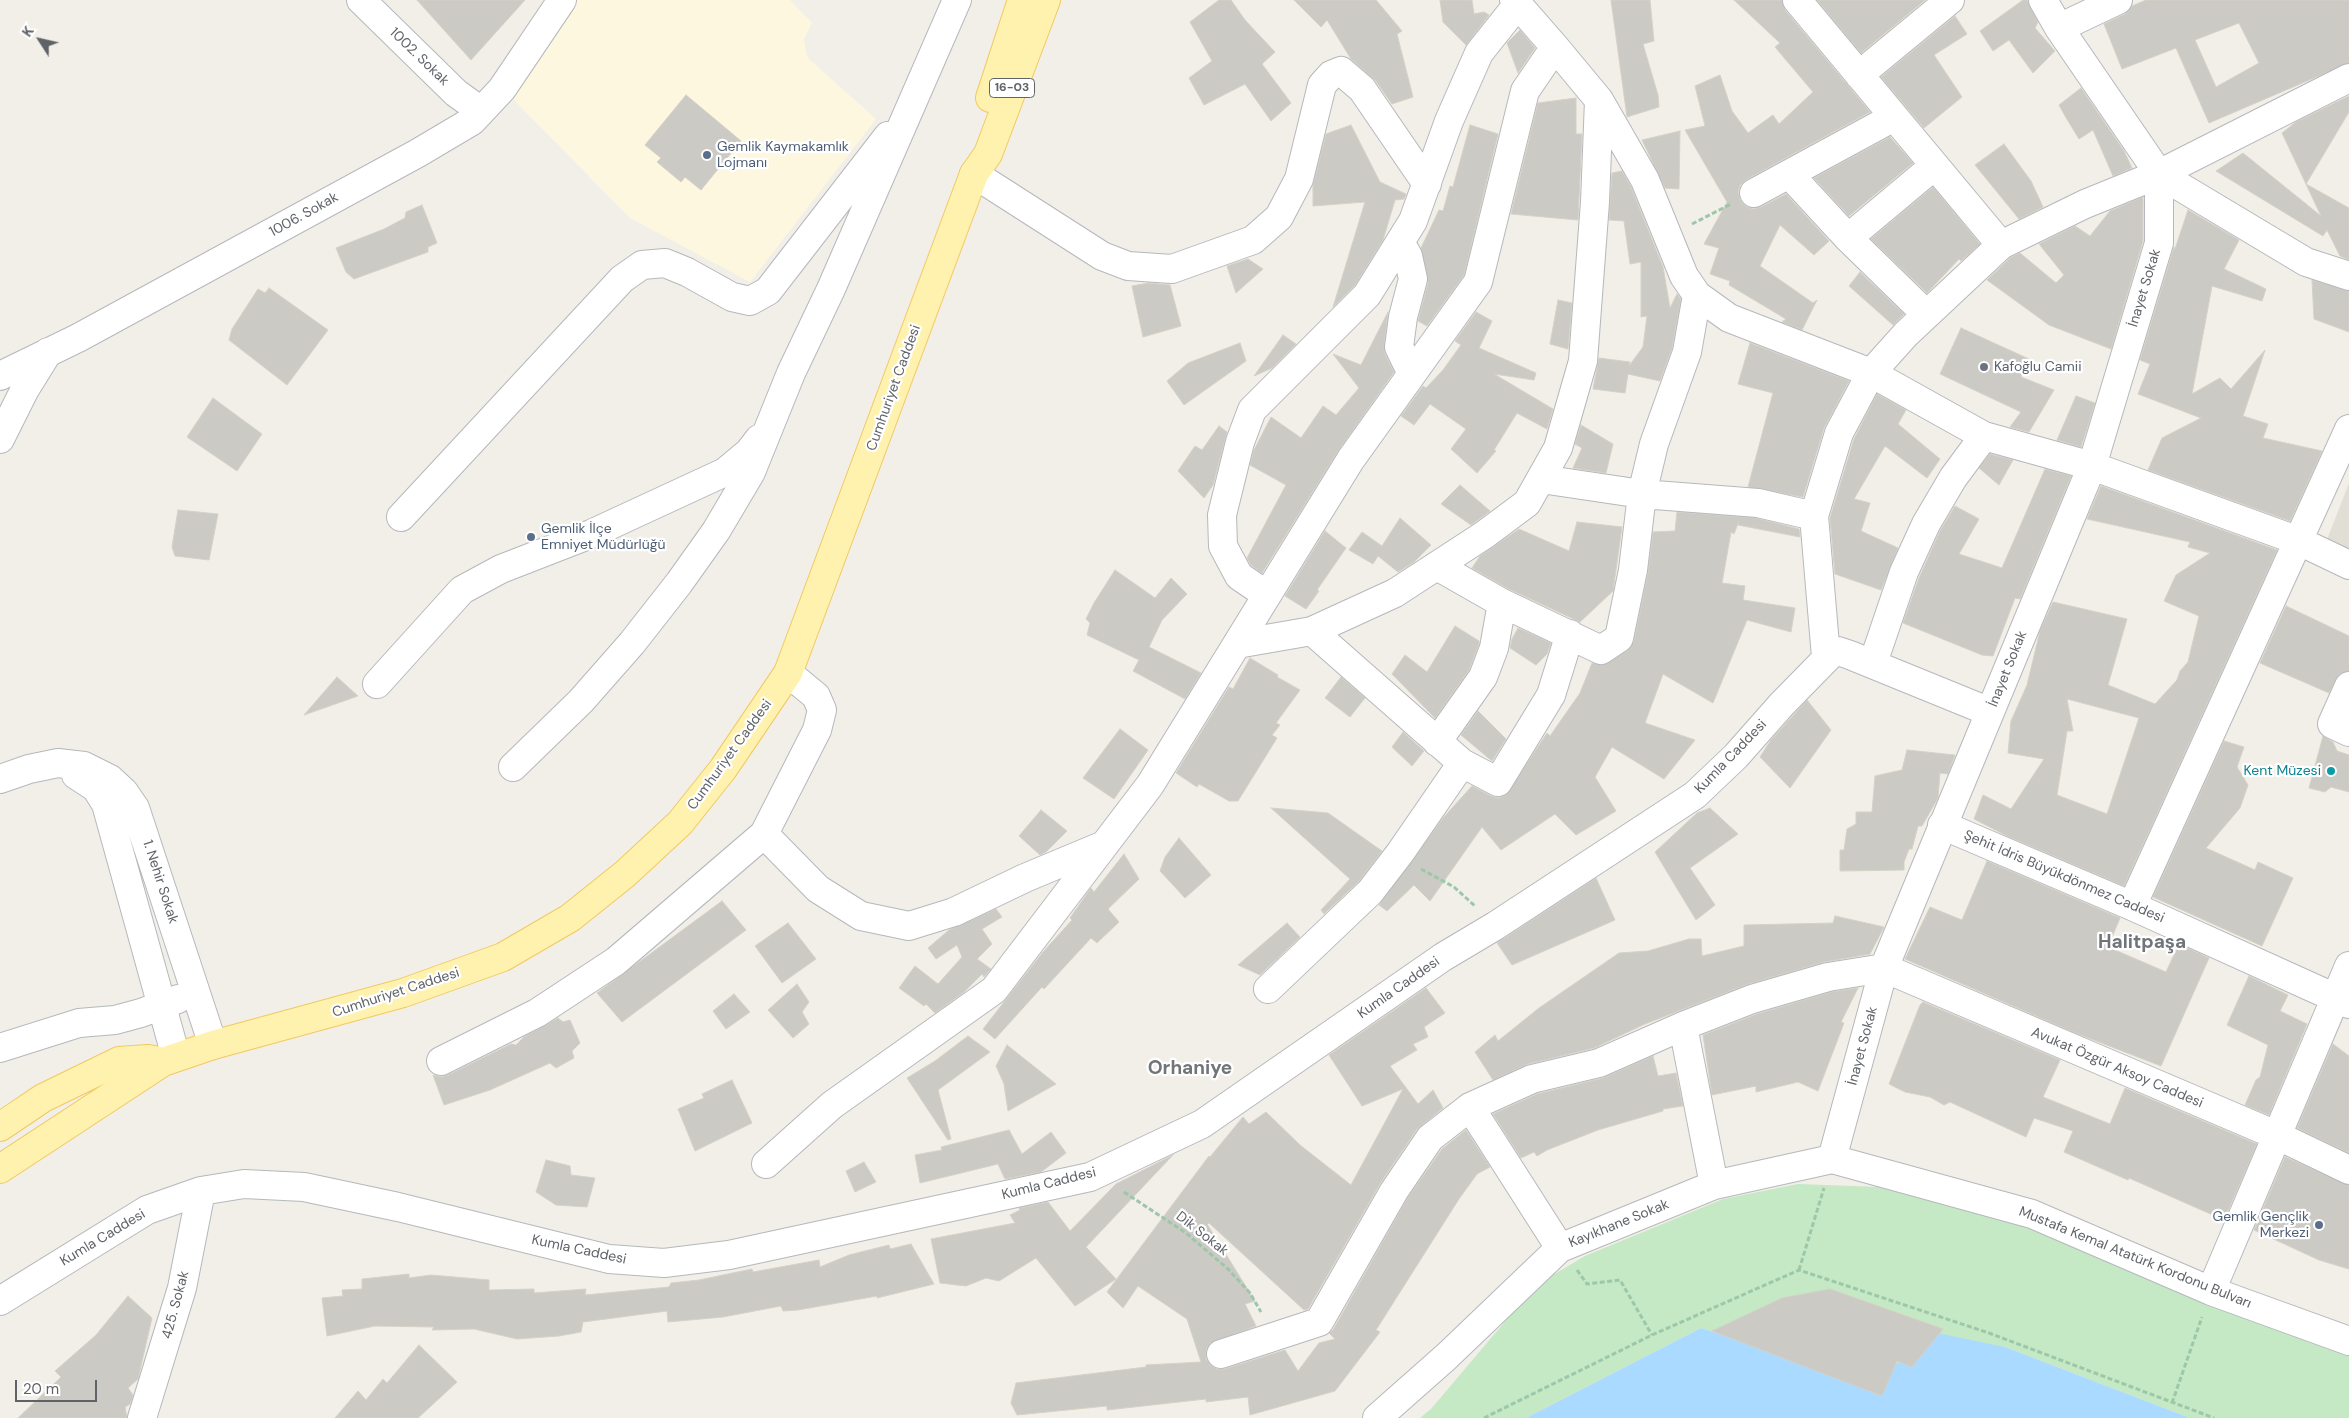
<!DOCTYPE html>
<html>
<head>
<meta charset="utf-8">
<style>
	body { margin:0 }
	#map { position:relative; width:2349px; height:1418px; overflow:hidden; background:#f1efe8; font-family:"DM Sans",sans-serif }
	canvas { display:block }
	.north { position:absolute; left:15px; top:15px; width:50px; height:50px; -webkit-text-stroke:4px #fff; paint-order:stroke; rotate:305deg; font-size:14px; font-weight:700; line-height:20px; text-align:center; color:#5f6368 }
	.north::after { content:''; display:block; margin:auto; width:18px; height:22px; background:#5f6368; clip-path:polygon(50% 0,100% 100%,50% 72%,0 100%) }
	.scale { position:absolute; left:15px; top:1380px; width:82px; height:22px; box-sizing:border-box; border:2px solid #5f6368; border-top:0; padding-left:6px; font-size:15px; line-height:18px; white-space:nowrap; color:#5f6368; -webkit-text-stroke:4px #fff; paint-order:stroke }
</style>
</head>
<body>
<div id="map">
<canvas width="2349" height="1418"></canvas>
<div class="north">K</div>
<div class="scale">20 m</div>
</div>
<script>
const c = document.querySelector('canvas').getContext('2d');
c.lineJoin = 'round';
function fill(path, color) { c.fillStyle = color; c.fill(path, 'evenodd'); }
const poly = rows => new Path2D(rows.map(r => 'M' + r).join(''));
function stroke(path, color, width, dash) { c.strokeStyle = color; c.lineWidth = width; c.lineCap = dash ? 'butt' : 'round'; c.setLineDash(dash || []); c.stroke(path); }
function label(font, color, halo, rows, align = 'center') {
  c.font = font + ' "DM Sans",sans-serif'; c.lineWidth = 4.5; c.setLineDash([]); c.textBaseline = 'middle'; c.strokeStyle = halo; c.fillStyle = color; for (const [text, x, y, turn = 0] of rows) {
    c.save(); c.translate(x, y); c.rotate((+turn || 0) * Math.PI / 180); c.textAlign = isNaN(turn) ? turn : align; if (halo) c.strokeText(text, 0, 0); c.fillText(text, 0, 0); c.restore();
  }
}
fill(poly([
	[570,0,790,0,812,23,804,39,806,53,809,59,876,119,750,282,630,218,511,97]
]), '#fef7e0');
fill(poly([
	[2349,483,2349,562,2323,550]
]), '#e1ded6');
fill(poly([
	[1798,1184,1879,1187,2043,1232,2349,1349,2349,1418,2190,1418,2005,1347,1874,1385,1701,1328,1526,1418,1420,1418,1431,1409,1536,1285,1585,1256,1723,1199]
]), '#c5e8c5');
fill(poly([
	[1701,1328,1874,1385,1932,1332,2005,1347,2190,1418,1526,1418]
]), '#aadaff');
const building = poly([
	[417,0,525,0,471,60,417,0],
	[1219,0,1231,0,1245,20,1275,52,1262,64,1291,103,1271,121,1245,84,1204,105,1189,78,1212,61,1190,22,1219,0],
	[1294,0,1376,0,1402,31,1397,34,1413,97,1392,104,1375,80,1351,59,1327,20,1321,27,1294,0],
	[1440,0,1472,0,1474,14,1484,12,1489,15,1466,45,1443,22,1440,0],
	[1611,0,1650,0,1654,41,1643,44,1658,95,1659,107,1627,117,1611,0],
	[1734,0,1782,0,1785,10,1870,112,1747,179,1740,185,1738,192,1740,200,1745,206,1753,209,1761,207,1786,194,1829,241,1814,255,1780,225,1760,266,1813,303,1817,300,1802,330,1782,322,1786,319,1729,285,1730,281,1710,274,1719,248,1704,244,1727,202,1685,130,1705,126,1695,86,1720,75,1732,111,1748,133,1773,115,1779,124,1813,92,1775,47,1780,43,1734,0],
	[1817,0,1925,0,1861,53,1817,0],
	[2023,0,2027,0,2038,22,2035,28,2055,51,2033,73,2009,40,1993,51,1980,31,2023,0],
	[2146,0,2349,0,2349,63,2209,123,2176,48,2122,69,2104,24,2125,14,2132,6,2146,0],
	[2239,23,2259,63,2216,87,2195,40,2239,23],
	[1955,16,1967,34,1934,55,1962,97,1924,128,1881,77,1955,16],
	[1520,30,1535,48,1518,73,1507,43,1520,30],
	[2081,88,2124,151,2132,168,2113,176,2093,130,2079,139,2065,116,2059,105,2081,88],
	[686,95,741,141,701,190,685,177,681,182,657,162,661,158,645,145,686,95],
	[2349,96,2349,112,2306,184,2349,208,2349,260,2340,256,2327,230,2323,236,2216,171,2243,153,2321,216,2282,133,2296,122,2349,96],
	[1576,98,1576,134,1582,134,1578,220,1511,214,1538,103,1576,98],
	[1351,125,1380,182,1406,194,1404,199,1395,200,1383,240,1355,285,1333,307,1365,202,1313,206,1313,185,1326,134,1351,125],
	[1470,125,1498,134,1464,275,1427,326,1418,321,1428,283,1421,248,1439,210,1443,211,1450,186,1453,187,1470,125],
	[1680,131,1679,189,1665,188,1642,140,1680,131],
	[1890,137,1913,163,1849,216,1814,178,1890,137],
	[2004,144,2031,181,2043,207,2019,219,1975,165,2004,144],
	[1622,171,1631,187,1663,267,1670,308,1677,294,1681,299,1672,348,1660,381,1628,374,1625,393,1593,389,1599,358,1630,362,1629,366,1643,347,1647,316,1641,317,1641,262,1630,264,1624,221,1609,220,1612,173,1622,171],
	[1933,187,1980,244,1961,261,1959,259,1927,293,1871,239,1933,187],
	[2143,197,2143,241,2111,349,2049,325,1987,280,2010,258,2020,253,2056,283,2064,275,2039,244,2075,226,2090,236,2110,211,2143,197],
	[422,205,437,243,428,247,428,252,354,279,346,272,336,248,384,229,405,218,406,212,422,205],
	[2188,210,2239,240,2224,269,2266,289,2262,301,2212,286,2192,394,2220,378,2231,389,2265,350,2243,416,2268,424,2263,438,2322,451,2290,521,2148,470,2162,438,2201,418,2138,394,2150,364,2140,360,2174,247,2175,249,2188,210],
	[1248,259,1263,269,1236,293,1227,266,1248,259],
	[1860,272,1904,314,1893,325,1849,286,1860,272],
	[2312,280,2349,291,2349,332,2314,319,2312,280],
	[1148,283,1170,285,1181,326,1143,337,1132,286,1148,283],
	[269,288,328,330,287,385,229,340,232,329,258,289,265,293,269,288],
	[1558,300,1572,303,1568,349,1550,344,1558,300],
	[1388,312,1384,345,1385,354,1394,372,1338,451,1262,573,1251,565,1247,558,1286,485,1250,465,1254,450,1271,417,1301,438,1323,406,1336,415,1359,388,1333,354,1361,365,1388,312],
	[1476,312,1492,321,1479,348,1536,373,1534,380,1494,374,1553,409,1547,429,1517,413,1494,450,1496,451,1477,473,1451,449,1466,429,1430,404,1414,425,1401,416,1423,386,1426,388,1443,370,1461,345,1455,341,1476,312],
	[1961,328,2029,359,2021,377,2054,390,2029,432,2010,427,2021,412,1940,374,1961,328],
	[1283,335,1296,344,1272,368,1254,376,1283,335],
	[1240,343,1246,361,1184,405,1167,381,1188,363,1240,343],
	[1750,343,1849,381,1824,428,1803,497,1748,487,1773,393,1738,384,1750,343],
	[1877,394,1906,410,1898,424,1940,459,1927,478,1885,446,1854,499,1870,503,1861,531,1898,548,1881,590,1835,574,1830,518,1854,439,1877,394],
	[2076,396,2095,403,2081,447,2057,440,2076,396],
	[213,398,262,434,237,471,187,437,213,398],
	[1581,425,1613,444,1606,473,1573,468,1582,448,1575,444,1581,425],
	[1219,426,1227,432,1213,485,1204,498,1178,471,1195,446,1202,450,1219,426],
	[1990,454,2013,460,1999,485,1979,468,1990,454],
	[2045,469,2071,476,2020,599,2015,598,1993,656,1982,655,1903,623,1919,578,1940,531,1955,506,1979,519,1959,554,2002,568,2045,469],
	[1460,485,1490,511,1471,525,1441,504,1460,485],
	[2101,486,2277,550,2124,886,2007,836,1974,819,1983,795,2011,809,2044,759,2008,753,2011,721,2027,685,2040,631,2053,602,2127,619,2108,685,2155,704,2177,680,2180,671,2188,662,2199,616,2164,601,2176,575,2210,553,2188,547,2190,542,2087,519,2101,486],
	[2067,699,2139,718,2107,814,2057,795,2067,731,2073,731,2067,699],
	[178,510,218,514,209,560,175,556,172,547,178,510],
	[1677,512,1756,518,1799,529,1800,537,1738,525,1739,521,1734,534,1731,532,1722,583,1745,586,1743,600,1795,608,1791,632,1747,620,1713,703,1663,674,1645,723,1695,740,1664,779,1612,747,1595,777,1616,811,1576,835,1555,814,1501,850,1482,827,1430,901,1414,885,1387,911,1379,905,1443,818,1472,786,1491,796,1499,798,1506,795,1547,733,1550,736,1580,693,1592,663,1603,665,1628,650,1634,641,1648,573,1653,532,1675,531,1677,512],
	[1400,518,1431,545,1414,562,1398,572,1378,556,1373,564,1349,550,1362,532,1382,546,1400,518],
	[1577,522,1622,527,1613,591,1580,622,1509,589,1472,568,1480,556,1519,529,1569,551,1577,522],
	[1325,531,1346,548,1317,590,1319,591,1306,609,1285,596,1325,531],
	[1115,570,1155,598,1171,578,1187,594,1162,620,1149,647,1201,673,1185,699,1133,671,1139,660,1087,635,1090,623,1086,619,1094,603,1115,570],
	[2286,606,2349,636,2349,671,2339,674,2329,693,2260,663,2286,606],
	[1455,626,1479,641,1479,644,1469,670,1435,718,1392,674,1405,655,1427,672,1455,626],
	[1518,628,1551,643,1547,654,1536,665,1510,648,1512,639,1518,628],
	[1250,658,1278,675,1277,677,1300,690,1276,723,1280,725,1272,735,1277,738,1238,801,1229,801,1199,784,1197,787,1176,773,1229,687,1233,689,1250,658],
	[337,677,358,696,304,715,337,677],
	[1341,677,1365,698,1350,717,1325,698,1341,677],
	[1807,700,1831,730,1790,788,1760,757,1771,740,1807,700],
	[1478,711,1506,739,1492,761,1461,735,1478,711],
	[1120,729,1148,750,1114,799,1083,778,1120,729],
	[1403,732,1424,751,1412,766,1392,747,1403,732],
	[2323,736,2333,742,2337,751,2349,755,2349,792,2331,787,2325,792,2309,788,2323,736],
	[2224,741,2244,747,2237,767,2248,785,2240,808,2206,848,2255,870,2258,862,2293,878,2262,946,2153,897,2224,741],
	[1907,750,1955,755,1948,774,1940,773,1938,798,1922,826,1918,826,1912,849,1909,849,1904,862,1904,870,1840,871,1840,850,1844,850,1847,829,1856,824,1856,812,1872,812,1875,776,1902,770,1907,750],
	[1271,808,1328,813,1382,851,1358,882,1324,914,1321,910,1350,879,1271,808],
	[1710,808,1738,834,1690,868,1715,905,1696,920,1655,852,1697,813,1710,808],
	[1041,810,1067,831,1046,852,1040,855,1019,836,1041,810],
	[1179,838,1211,875,1185,898,1160,871,1165,857,1179,838],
	[1124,854,1139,879,1108,909,1119,922,1097,943,1091,938,1044,989,1042,987,995,1039,983,1029,1043,952,1072,920,1070,918,1091,888,1094,892,1124,854],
	[1987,861,2120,918,2108,947,2166,972,2179,944,2209,958,2161,1066,2073,1032,1905,959,1930,907,1962,920,1987,861],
	[1596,878,1615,920,1512,965,1497,943,1596,878],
	[722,901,746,930,622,1022,597,993,722,901],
	[996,909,1002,917,982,929,992,944,977,959,991,969,984,977,982,974,964,992,935,1013,926,1004,924,1006,899,988,915,966,938,984,962,957,957,945,936,959,928,948,949,930,996,909],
	[1835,916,1884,927,1870,954,1824,962,1748,984,1645,1024,1594,1048,1528,1064,1493,1080,1475,1052,1495,1035,1498,1041,1539,1008,1619,953,1648,951,1689,939,1701,939,1702,956,1744,946,1744,925,1833,923,1835,916],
	[788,923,816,959,782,983,755,946,788,923],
	[1287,923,1300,937,1260,975,1238,965,1287,923],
	[2249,976,2288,995,2280,1011,2307,1024,2269,1115,2245,1105,2256,1080,2260,1077,2268,1045,2227,1025,2249,976],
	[797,984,809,1002,802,1012,809,1024,793,1038,768,1010,797,984],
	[1426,988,1445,1013,1424,1027,1428,1037,1413,1044,1417,1050,1390,1066,1418,1104,1433,1090,1443,1108,1417,1129,1381,1182,1308,1309,1304,1310,1209,1223,1207,1224,1255,1301,1245,1304,1256,1326,1210,1343,1206,1350,1206,1359,1210,1365,1217,1369,1225,1369,1285,1350,1298,1371,1319,1343,1335,1339,1329,1333,1333,1330,1407,1199,1442,1149,1466,1130,1490,1167,1477,1174,1459,1199,1376,1330,1380,1332,1335,1391,1250,1415,1248,1397,1206,1402,1206,1399,1107,1410,1107,1406,1017,1415,1011,1403,1016,1383,1146,1367,1146,1365,1201,1362,1187,1319,1138,1286,1123,1308,1107,1292,1209,1156,1210,1157,1243,1117,1249,1124,1266,1112,1300,1145,1351,1185,1403,1089,1362,1106,1329,1055,1426,988],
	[1858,988,1841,1022,1844,1023,1818,1091,1798,1082,1756,1092,1756,1086,1712,1095,1703,1035,1757,1014,1831,992,1858,988],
	[734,994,750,1012,726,1029,713,1011,734,994],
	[1923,1002,2060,1060,2043,1097,2110,1124,2125,1088,2257,1144,2224,1220,2129,1178,2128,1180,2064,1152,2073,1131,2034,1118,2026,1137,1950,1102,1944,1105,1930,1097,1905,1092,1889,1084,1920,1005,1923,1002],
	[558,1018,563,1022,570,1020,580,1043,572,1051,574,1058,556,1068,550,1063,490,1090,444,1105,433,1075,441,1077,448,1075,511,1044,516,1045,524,1037,558,1018],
	[968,1036,990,1052,938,1090,951,1139,948,1140,907,1078,935,1061,968,1036],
	[2333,1044,2349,1056,2349,1153,2297,1128,2333,1044],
	[1007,1045,1056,1084,1008,1111,1004,1084,996,1066,1007,1045],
	[1653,1056,1658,1076,1676,1073,1683,1106,1663,1109,1663,1111,1598,1130,1547,1150,1537,1156,1534,1152,1521,1158,1493,1114,1537,1094,1603,1078,1653,1056],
	[732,1080,752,1123,695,1151,678,1109,704,1098,702,1094,732,1080],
	[1009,1130,1022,1154,1051,1132,1066,1153,1041,1172,1005,1179,998,1164,920,1183,915,1155,942,1150,941,1147,1009,1130],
	[1173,1155,1086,1247,1116,1279,1075,1306,1036,1258,999,1281,986,1278,966,1286,940,1283,931,1239,1015,1223,1010,1215,1020,1210,1019,1208,1048,1202,1070,1231,1116,1184,1173,1155],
	[2285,1157,2349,1185,2349,1269,2319,1260,2254,1230,2285,1157],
	[546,1160,570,1166,571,1175,595,1178,587,1207,556,1205,536,1192,546,1160],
	[864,1162,876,1182,855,1192,846,1171,864,1162],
	[911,1244,934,1284,877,1298,877,1296,798,1310,783,1311,781,1306,723,1317,668,1322,667,1311,583,1322,581,1332,559,1336,517,1339,474,1329,432,1330,434,1327,375,1326,327,1336,322,1298,343,1296,342,1290,362,1289,362,1279,409,1274,409,1278,431,1275,489,1280,489,1290,534,1289,534,1293,586,1289,585,1295,669,1287,671,1283,699,1280,752,1269,753,1272,819,1260,820,1267,849,1255,889,1245,890,1249,911,1244],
	[1830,1289,1943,1329,1912,1367,1897,1361,1882,1396,1712,1331,1782,1298,1830,1289],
	[128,1296,152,1318,138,1379,128,1388,133,1395,130,1404,125,1407,127,1418,18,1418,61,1377,55,1371,96,1335,128,1296],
	[419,1345,457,1382,418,1418,335,1418,358,1391,366,1400,383,1379,387,1383,419,1345]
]);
fill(building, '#cccac5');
stroke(building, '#d6d1c6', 1);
const minor = poly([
	[361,0,456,93,481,111],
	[1797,0,2001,245],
	[2043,0,2059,28,2159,174,2306,262,2349,276],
	[2059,28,2118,0],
	[1555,47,1599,100,1645,180,1684,276,1697,295,1729,318,1871,373,1984,436,2092,466,2299,541,2349,565],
	[1859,75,1950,0],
	[974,174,1102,256,1128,266,1172,269,1253,240,1279,217,1299,179,1322,85,1331,75,1341,71,1362,89,1427,184],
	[1789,174,1848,238,1926,314],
	[1754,193,1894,117],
	[1848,238,1934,166],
	[1400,242,1408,256,1413,279,1403,317,1399,347,1412,374],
	[0,376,78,338,418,153,472,121,502,89,562,0],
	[0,439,25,389,48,352],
	[1541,479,1642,494,1758,503,1814,516],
	[401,517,622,279,642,265,665,263,687,272,732,297,750,301,768,291,888,136],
	[1437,566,1502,603,1494,648,1483,677,1437,742],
	[1267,595,1239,576,1223,546,1222,515,1240,442,1252,410,1367,295,1413,221,1449,121,1479,53,1518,4],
	[1502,603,1601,650,1619,638,1633,570,1642,494,1654,444,1687,352,1697,295],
	[1312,631,1462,763,1498,782,1551,695,1570,634],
	[1237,644,1312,631,1395,593,1484,535,1527,503,1558,448,1583,361,1595,202,1599,100],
	[1826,657,1814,516,1839,433,1871,373,1906,334,2001,245,2085,204,2159,174,2349,78],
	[1873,663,1904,572,1926,524,1953,478,1984,436],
	[377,684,462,590,501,569,591,534,725,472,749,452,759,439],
	[2349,686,2332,724,2349,732],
	[513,767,581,701,632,643,679,583,716,531,751,472,791,373,831,289,957,0],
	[76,775,96,788,106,804,176,1057],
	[0,779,29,769,58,763,84,766,110,779,124,792,135,808,213,1045],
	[1942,825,2132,906,2349,1004],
	[764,834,818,889,861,916,909,926,954,912,1025,878,1104,845],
	[2132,906,2349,429],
	[1884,968,2276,1135,2349,1170],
	[1268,989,1370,892,1400,853,1462,763],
	[1683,1026,1714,1185],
	[0,1048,79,1023,115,1020,141,1013,178,999],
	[441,1061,537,1013,616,961,764,834,817,730,822,710,816,696,788,673],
	[1470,1107,1560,1248],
	[1832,1159,1884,968,2092,466,2159,243,2159,174],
	[766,1164,832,1105,994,990,1150,785,1351,459,1478,282,1525,91,1555,47,1514,0],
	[2211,1291,2349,966],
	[0,1301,147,1210,201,1191,244,1184,304,1187,398,1207,609,1259,664,1263,729,1255,1090,1177,1202,1124,1443,957,1495,926,1695,795,1736,756,1782,704,1832,653,1838,651,1850,655,1990,712],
	[1221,1354,1319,1322,1394,1191,1430,1138,1470,1107,1532,1079,1599,1063,1683,1026,1752,999,1828,977,1884,968],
	[142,1418,182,1288,201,1191],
	[1377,1418,1446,1357,1560,1248,1714,1185,1832,1159,2032,1214,2211,1291,2349,1341]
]);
const major = poly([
	[990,98,1022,0],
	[0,1127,43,1098,119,1061,148,1059,163,1062],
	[0,1169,163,1062,213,1045,403,993,503,957,570,918,625,874,680,823,723,769,788,673,974,174,988,154,1046,0]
]);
stroke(minor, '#b5b8bc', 30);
stroke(major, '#f2c960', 30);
stroke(poly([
	[1692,224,1731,204],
	[1421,869,1454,887,1475,906],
	[1124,1192,1186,1233,1228,1269,1250,1293,1261,1312],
	[1577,1270,1587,1284,1620,1280,1652,1335],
	[1799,1270,1824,1188],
	[2172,1403,2202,1317],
	[1484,1418,1652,1335,1799,1270,1989,1333,2214,1418]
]), '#9cc7a9', 3, [5, 2.5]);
stroke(minor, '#fff', 28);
stroke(major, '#fff2af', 28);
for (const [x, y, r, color] of [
	[707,155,5,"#5c6f8a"],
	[1984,367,5,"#6b7280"],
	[531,537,5,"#5c6f8a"],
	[2331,771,5,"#0f9aa8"],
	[2319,1225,5,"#5c6f8a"]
]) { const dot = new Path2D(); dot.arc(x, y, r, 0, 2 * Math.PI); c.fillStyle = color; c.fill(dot); stroke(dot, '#fff', 2); }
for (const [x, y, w] of [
	[1012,88,45]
]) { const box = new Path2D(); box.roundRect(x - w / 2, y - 9.5, w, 19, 4); c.fillStyle = '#fff'; c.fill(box); stroke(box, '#5f6368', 1); }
label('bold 12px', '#5f6368', null, [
	["16-03",1012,88]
]);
label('14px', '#5f6368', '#fff', [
	["1002. Sokak",419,57,44],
	["1006. Sokak",304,215,-29],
	["İnayet Sokak",2145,288,-73],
	["Cumhuriyet Caddesi",894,388,-70],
	["İnayet Sokak",2008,669,-68],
	["Cumhuriyet Caddesi",730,755,-54],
	["Kumla Caddesi",1731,757,-46],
	["Şehit İdris Büyükdönmez Caddesi",2064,877,23],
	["1. Nehir Sokak",160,882,72],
	["Kumla Caddesi",1399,988,-35],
	["Cumhuriyet Caddesi",396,993,-18],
	["İnayet Sokak",1863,1046,-75],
	["Avukat Özgür Aksoy Caddesi",2117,1068,23],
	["Kumla Caddesi",1049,1184,-14],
	["Kayıkhane Sokak",1619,1224,-22],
	["Dik Sokak",1202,1234,38],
	["Kumla Caddesi",103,1238,-31],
	["Kumla Caddesi",579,1250,12],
	["Mustafa Kemal Atatürk Kordonu Bulvarı",2135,1258,22],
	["425. Sokak",176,1305,-75]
]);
label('14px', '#4e5e75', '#fff', [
	["Gemlik Kaymakamlık",717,147],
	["Lojmanı",717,163],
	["Gemlik İlçe",541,529],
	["Emniyet Müdürlüğü",541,545],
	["Gemlik Gençlik",2309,1217,"right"],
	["Merkezi",2309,1233,"right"]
], 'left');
label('14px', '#5b616d', '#fff', [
	["Kafoğlu Camii",1994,367]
], 'left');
label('14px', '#0d838f', '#fff', [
	["Kent Müzesi",2321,771]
], 'right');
label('bold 19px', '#70757a', '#fff', [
	["Halitpaşa",2142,943],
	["Orhaniye",1190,1069]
]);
</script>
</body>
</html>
